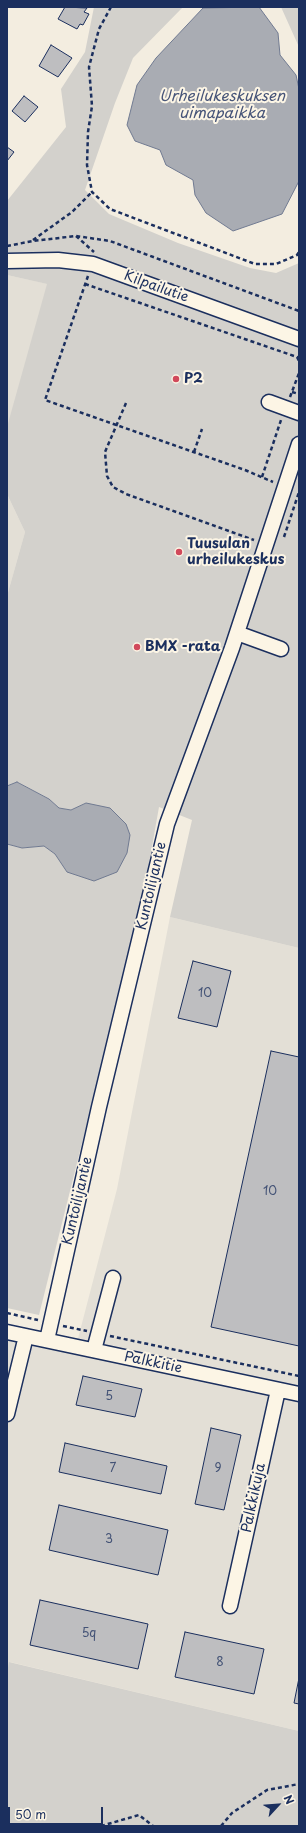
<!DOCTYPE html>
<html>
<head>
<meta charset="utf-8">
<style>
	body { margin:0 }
	#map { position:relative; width:306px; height:1833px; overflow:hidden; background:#f3ede0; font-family:"Playpen Sans",sans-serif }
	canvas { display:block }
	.frame { position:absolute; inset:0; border:8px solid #1b2f5e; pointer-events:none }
	.north { position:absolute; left:258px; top:1785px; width:40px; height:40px; -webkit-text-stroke:3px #fcf5e5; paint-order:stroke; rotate:64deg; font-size:11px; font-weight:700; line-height:16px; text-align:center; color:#1b2f5e }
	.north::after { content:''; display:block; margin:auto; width:14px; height:18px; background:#1b2f5e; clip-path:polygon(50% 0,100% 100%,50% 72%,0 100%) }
	.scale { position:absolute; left:8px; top:1807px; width:95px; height:18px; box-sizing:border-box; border:2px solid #1b2f5e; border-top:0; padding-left:5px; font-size:12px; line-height:14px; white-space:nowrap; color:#1b2f5e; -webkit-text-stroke:3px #fcf5e5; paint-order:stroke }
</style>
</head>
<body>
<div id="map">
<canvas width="306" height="1833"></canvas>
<div class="frame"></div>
<div class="north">N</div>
<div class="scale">50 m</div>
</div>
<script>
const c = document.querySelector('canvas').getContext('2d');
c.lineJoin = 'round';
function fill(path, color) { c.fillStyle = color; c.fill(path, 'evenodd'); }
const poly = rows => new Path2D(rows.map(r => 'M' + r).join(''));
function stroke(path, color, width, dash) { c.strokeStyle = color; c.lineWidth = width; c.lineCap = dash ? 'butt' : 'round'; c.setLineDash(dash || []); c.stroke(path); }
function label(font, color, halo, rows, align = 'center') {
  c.font = font + ' "Playpen Sans",sans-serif'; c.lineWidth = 4; c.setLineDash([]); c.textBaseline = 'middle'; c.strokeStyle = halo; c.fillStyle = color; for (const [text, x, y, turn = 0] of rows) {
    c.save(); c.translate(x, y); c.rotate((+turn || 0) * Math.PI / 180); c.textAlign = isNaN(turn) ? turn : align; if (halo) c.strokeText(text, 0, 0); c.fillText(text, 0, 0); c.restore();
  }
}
fill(poly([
	[7,275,48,284,8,427,7,427],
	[7,494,25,532,7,596],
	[170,917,299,948,299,1731,10,1662,7,1672,7,1337,75,1350,117,1189]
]), '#e3dfd6');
fill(poly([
	[94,7,183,7,133,58,115,103,85,190,109,214,178,243,250,268,276,273,299,263,299,948,170,917,192,820,159,807,142,903,39,1315,7,1308,7,844,22,848,44,846,55,854,67,872,86,803,71,810,59,808,49,799,18,782,7,786,7,596,25,532,7,494,7,427,47,284,7,275,7,201,66,127,61,89,85,52],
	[281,7,299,7,299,47],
	[9,1662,299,1731,299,1826,7,1826,7,1672]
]), '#d3d1cc');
const water = poly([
	[259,7,278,33,280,55,296,75,299,89,299,181,282,214,233,231,206,213,195,195,193,180,166,165,160,150,135,141,127,125,137,85,156,58,203,8,259,7],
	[17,782,49,799,59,808,71,810,86,803,110,808,126,824,130,835,127,853,117,872,94,881,67,872,55,854,44,846,22,848,7,844,7,786,17,782]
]);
fill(water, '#a9acb3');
stroke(water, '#707a91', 1);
const building = poly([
	[65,7,87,8,84,12,89,14,83,25,80,24,77,29,58,19,65,7],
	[51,45,72,58,58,77,39,66,51,45],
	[24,96,38,107,25,122,12,111,24,96],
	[7,147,14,152,7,161,7,147],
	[193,961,231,971,217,1027,178,1018,193,961],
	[271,1051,299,1057,299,1346,211,1327,271,1051],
	[83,1376,142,1389,135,1417,76,1405,83,1376],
	[211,1428,241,1435,224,1510,195,1504,211,1428],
	[65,1443,167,1466,161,1494,59,1472,65,1443],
	[59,1505,168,1530,158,1575,49,1550,59,1505],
	[40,1600,148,1624,138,1669,30,1645,40,1600],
	[185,1632,264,1649,254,1694,175,1677,185,1632],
	[299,1678,299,1704,294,1703,299,1678]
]);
fill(building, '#bebec0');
stroke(building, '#1b2f5e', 1);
const minor = poly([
	[7,261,58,260,93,264,299,339],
	[269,402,299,413],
	[237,633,281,649],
	[7,1332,299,1394],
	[47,1340,99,1107,167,824,232,648,299,444],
	[94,1350,113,1278],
	[7,1414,26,1336],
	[230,1606,278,1390]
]);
stroke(minor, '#1b2f5e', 17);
stroke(poly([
	[111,7,99,29,89,67,92,106,88,132,87,165,92,192,110,209,255,264,276,264,297,255,299,252],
	[76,236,94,252],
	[33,240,72,212,92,192],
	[7,246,33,241,76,236,110,241,299,311],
	[88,276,45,400,245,470,273,482],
	[85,284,297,357,299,361],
	[292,392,299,394],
	[290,397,299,373],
	[126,403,105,452,107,476,113,487,126,494,254,540],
	[194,452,202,429],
	[262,477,281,420],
	[284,537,299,492],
	[7,1313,38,1320],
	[63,1326,87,1331],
	[110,1336,299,1376],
	[101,1826,139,1815,153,1826],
	[221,1826,232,1813,267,1790,299,1784]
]), '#1b2f5e', 2.5, [4, 3]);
stroke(minor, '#fcf5e5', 14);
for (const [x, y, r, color] of [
	[176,379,4,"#d1495b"],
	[179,552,4,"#d1495b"],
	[137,647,4,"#d1495b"]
]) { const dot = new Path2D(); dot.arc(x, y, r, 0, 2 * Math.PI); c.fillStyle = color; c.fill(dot); stroke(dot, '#fcf5e5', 1.5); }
label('12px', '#445376', null, [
	["10",205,994],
	["10",270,1192],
	["5",109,1397],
	["7",113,1469],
	["9",218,1469],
	["3",109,1540],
	["5q",89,1634],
	["8",220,1663]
]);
label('14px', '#1b2f5e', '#fcf5e5', [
	["Kilpailutie",156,287,20],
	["Kuntoilijantie",152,886,-77],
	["Kuntoilijantie",78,1201,-77],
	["Palkkitie",153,1363,12],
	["Palkkikuja",254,1498,-78]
]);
label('bold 14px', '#1b2f5e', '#fcf5e5', [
	["P2",184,379],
	["Tuusulan",187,544],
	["urheilukeskus",187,560],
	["BMX -rata",145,647]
], 'left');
label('italic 15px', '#465478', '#fcf5e5', [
	["Urheilukeskuksen",222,97],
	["uimapaikka",222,114]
]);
</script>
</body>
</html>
